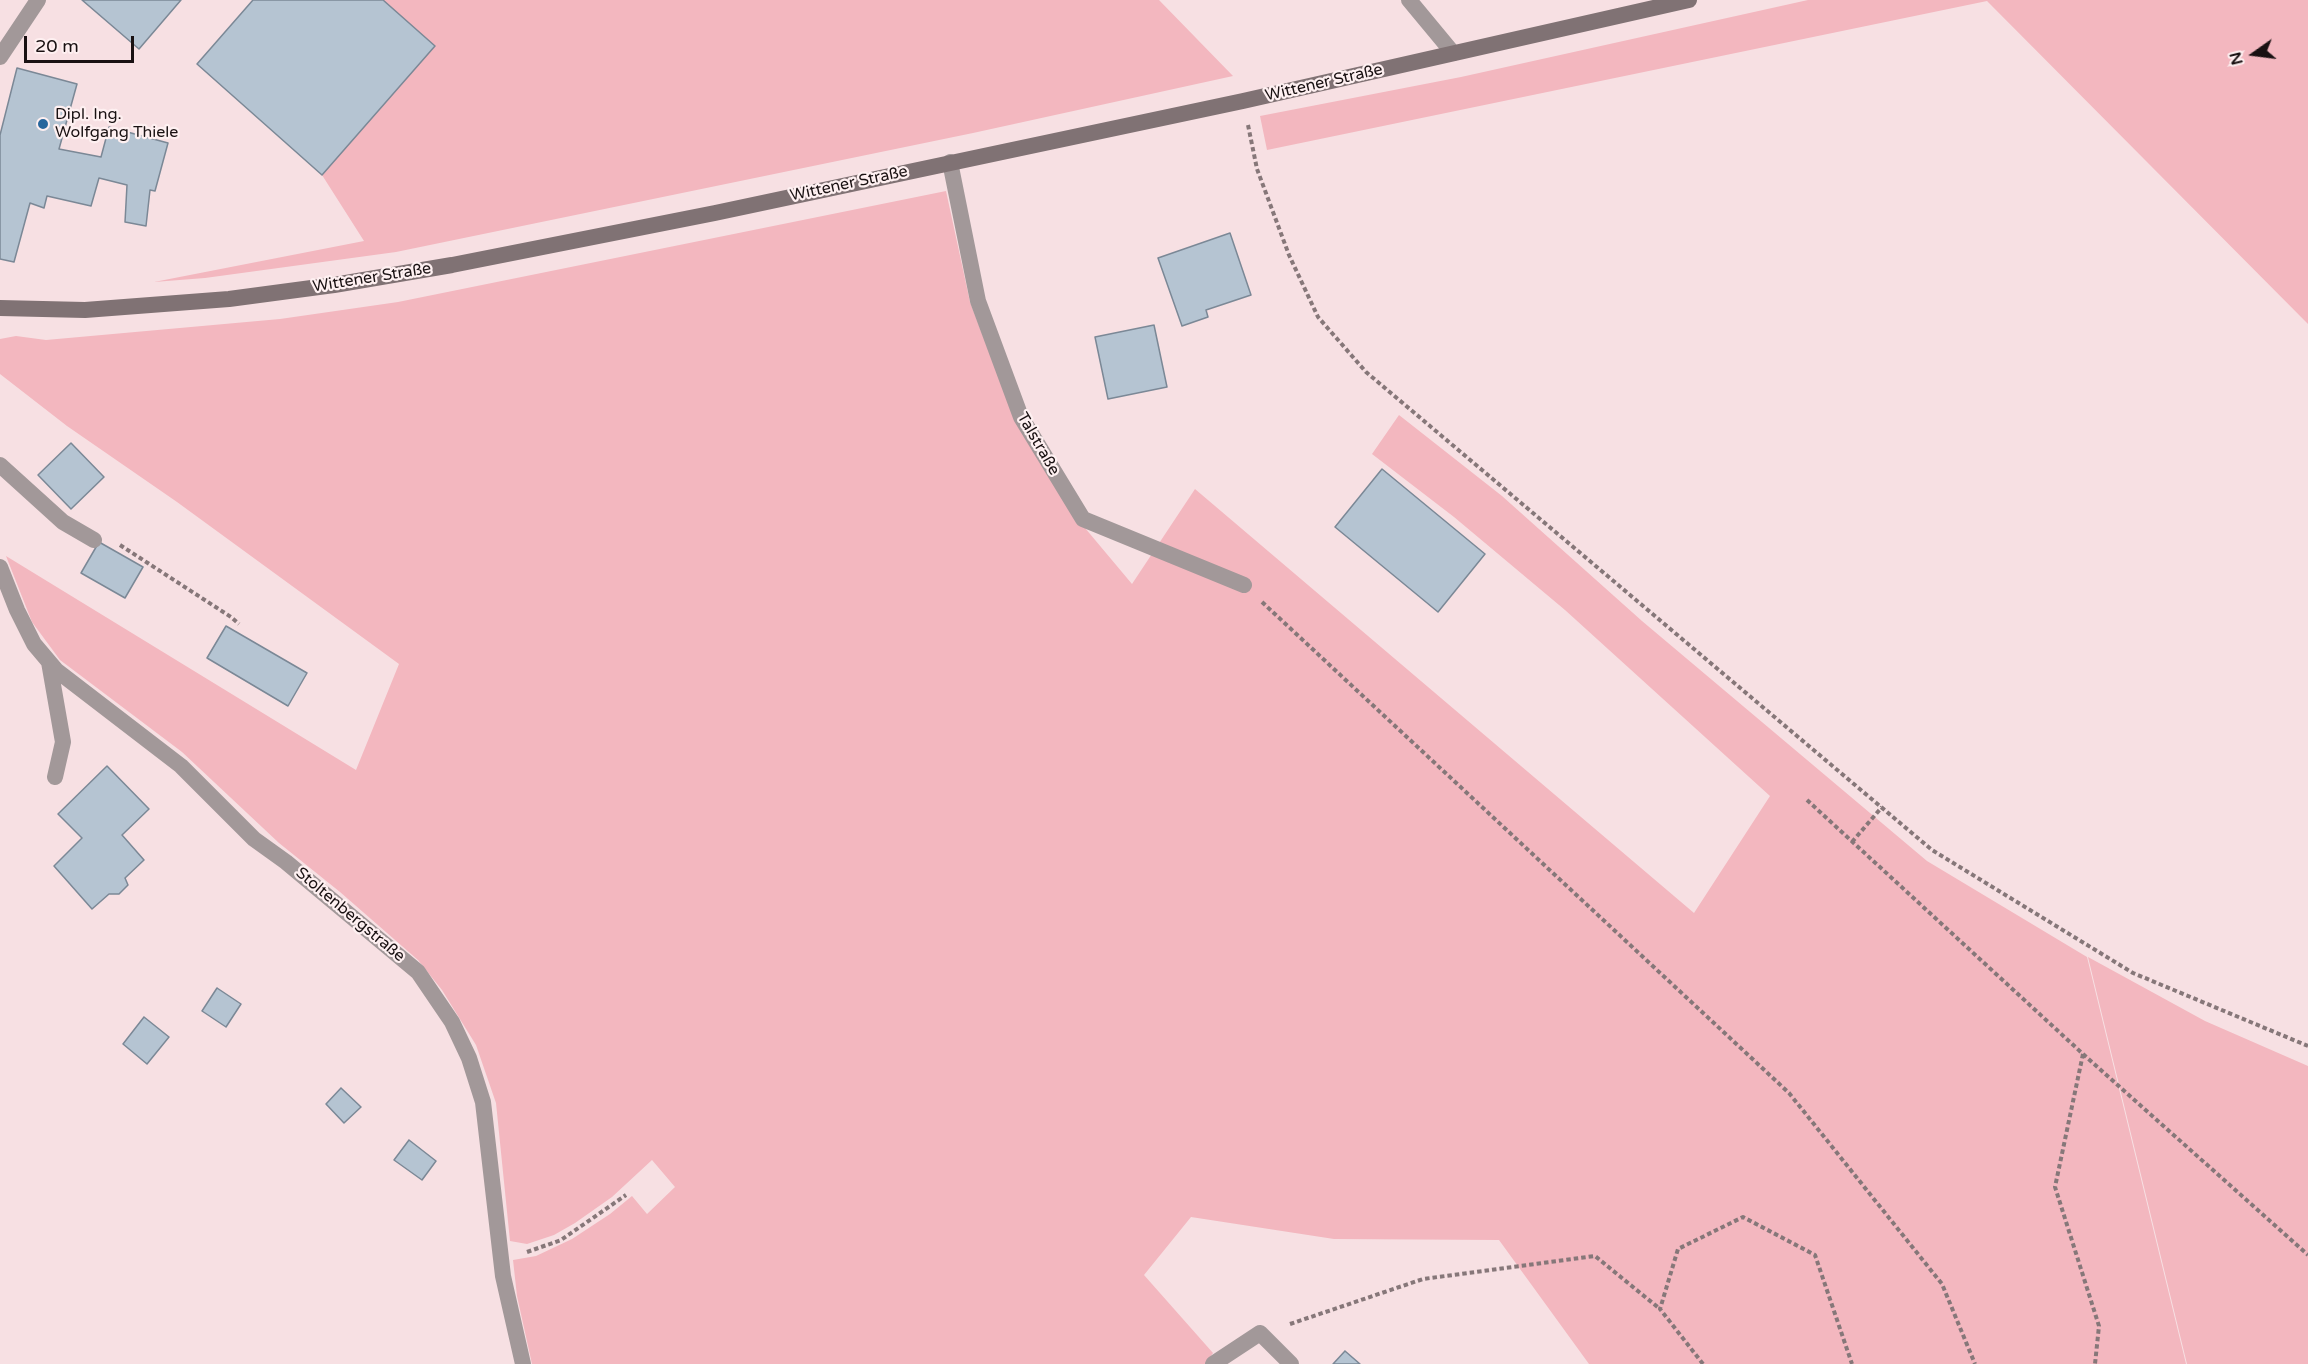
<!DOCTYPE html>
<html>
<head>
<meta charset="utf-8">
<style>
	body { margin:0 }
	#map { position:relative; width:2308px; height:1364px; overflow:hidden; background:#f7e0e3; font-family:"Varela Round",sans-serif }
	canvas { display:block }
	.north { position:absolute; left:2224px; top:24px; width:60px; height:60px; -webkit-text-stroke:4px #fef0f1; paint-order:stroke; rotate:256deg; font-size:16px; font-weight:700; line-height:24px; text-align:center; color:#191112 }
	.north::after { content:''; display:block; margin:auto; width:21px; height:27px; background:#191112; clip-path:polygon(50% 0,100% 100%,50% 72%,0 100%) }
	.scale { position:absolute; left:24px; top:36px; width:110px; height:27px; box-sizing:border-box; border:3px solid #191112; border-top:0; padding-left:8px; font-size:18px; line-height:21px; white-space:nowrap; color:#191112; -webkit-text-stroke:4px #fef0f1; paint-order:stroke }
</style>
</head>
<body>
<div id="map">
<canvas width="2308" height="1364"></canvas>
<div class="north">N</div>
<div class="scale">20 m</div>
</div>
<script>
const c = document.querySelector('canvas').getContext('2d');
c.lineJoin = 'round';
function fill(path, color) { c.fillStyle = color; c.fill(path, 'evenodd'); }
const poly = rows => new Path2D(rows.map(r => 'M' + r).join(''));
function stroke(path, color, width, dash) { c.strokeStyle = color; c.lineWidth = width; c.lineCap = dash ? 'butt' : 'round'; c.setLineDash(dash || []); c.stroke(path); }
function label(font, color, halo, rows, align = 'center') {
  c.font = font + ' "Varela Round",sans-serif'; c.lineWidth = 4.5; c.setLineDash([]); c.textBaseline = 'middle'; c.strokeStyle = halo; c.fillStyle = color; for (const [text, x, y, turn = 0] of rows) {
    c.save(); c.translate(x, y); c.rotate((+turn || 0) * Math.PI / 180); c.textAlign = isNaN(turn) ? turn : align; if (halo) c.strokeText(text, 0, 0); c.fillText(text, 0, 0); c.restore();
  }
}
fill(poly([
	[383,0,1159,0,1233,76,973,133,396,252,205,278,154,282,364,241,322,175],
	[1808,0,2308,0,2308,324,1987,1,1267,150,1260,116,1461,77],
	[946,191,970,302,1015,420,1080,522,1132,584,1195,489,1694,913,1770,796,1565,610,1454,517,1372,454,1399,415,1502,496,1642,621,1927,861,2087,957,2186,1364,1589,1364,1499,1240,1334,1239,1191,1217,1144,1275,1213,1353,1205,1364,532,1364,517,1296,513,1260,536,1256,572,1239,610,1214,632,1196,647,1214,675,1187,652,1160,612,1197,575,1223,554,1235,527,1244,510,1241,496,1103,476,1045,442,990,418,960,340,892,279,843,182,752,60,660,32,622,6,556,356,770,399,664,177,502,67,426,0,374,0,339,16,336,46,340,280,319,398,302],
	[2088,957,2205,1021,2308,1066,2308,1364,2187,1364]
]), '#f3b7bf');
const building = poly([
	[82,0,181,0,139,49,82,0],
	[253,0,383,0,435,46,322,175,197,64,253,0],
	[17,68,77,84,59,149,101,157,109,127,168,143,155,191,150,190,146,226,125,222,127,185,99,178,91,206,47,196,44,208,30,203,14,262,0,259,0,135,17,68],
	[1230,233,1251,295,1206,310,1208,317,1182,326,1158,258,1230,233],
	[1154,325,1167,387,1108,399,1095,337,1154,325],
	[71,443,104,477,71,509,38,475,71,443],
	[1382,469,1485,554,1438,612,1335,527,1382,469],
	[99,542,143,567,125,598,81,573,99,542],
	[226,626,307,673,288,706,207,658,226,626],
	[107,766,149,809,122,835,144,860,125,878,128,885,119,894,109,894,92,909,54,866,82,838,58,814,107,766],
	[217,988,241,1004,226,1027,202,1011,217,988],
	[144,1017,169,1037,147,1064,123,1044,144,1017],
	[341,1088,361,1107,344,1123,326,1104,341,1088],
	[409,1140,436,1161,422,1180,394,1160,409,1140],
	[1345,1351,1360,1364,1333,1364,1345,1351]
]);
fill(building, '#b5c4d2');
stroke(building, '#7b8896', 1.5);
stroke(poly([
	[1248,125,1257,169,1289,255,1318,317,1366,372,1932,850,2133,973,2308,1046],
	[120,545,231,617,239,624],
	[1262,602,1789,1093,1942,1284,1975,1364],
	[1807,800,2083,1054,2308,1255],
	[1852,842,1882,807],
	[2083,1054,2055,1187,2099,1326,2095,1364],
	[527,1252,561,1240,626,1195],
	[1290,1324,1423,1279,1595,1256,1660,1309],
	[1703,1364,1660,1309,1678,1249,1743,1217,1815,1255,1852,1364]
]), '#867779', 4, [4.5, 3]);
stroke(poly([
	[1409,0,1453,53],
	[0,57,38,0],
	[950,162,978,301,1021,417,1083,519,1244,585],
	[0,465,63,522,94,540],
	[0,567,17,610,34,644,56,670,181,766,254,839,286,862,418,972,452,1022,469,1058,483,1102,503,1276,523,1364],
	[49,662,63,742,55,777],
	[1213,1364,1260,1333,1291,1364]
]), '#a29899', 16);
stroke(poly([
	[0,308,85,310,229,299,334,285,452,265,715,213,1243,101,1689,0]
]), '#807274', 16);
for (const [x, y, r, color] of [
	[43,124,6,"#28679d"]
]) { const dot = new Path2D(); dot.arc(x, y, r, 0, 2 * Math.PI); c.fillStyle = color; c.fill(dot); stroke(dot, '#fef0f1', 2); }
label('16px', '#191112', '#fef0f1', [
	["Wittener Straße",1324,83,-13],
	["Wittener Straße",849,184,-12],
	["Wittener Straße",372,278,-9],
	["Talstraße",1038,444,60],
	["Stoltenbergstraße",350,915,40]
]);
label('16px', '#191112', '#fef0f1', [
	["Dipl. Ing.",55,115],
	["Wolfgang Thiele",55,133]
], 'left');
</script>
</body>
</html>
